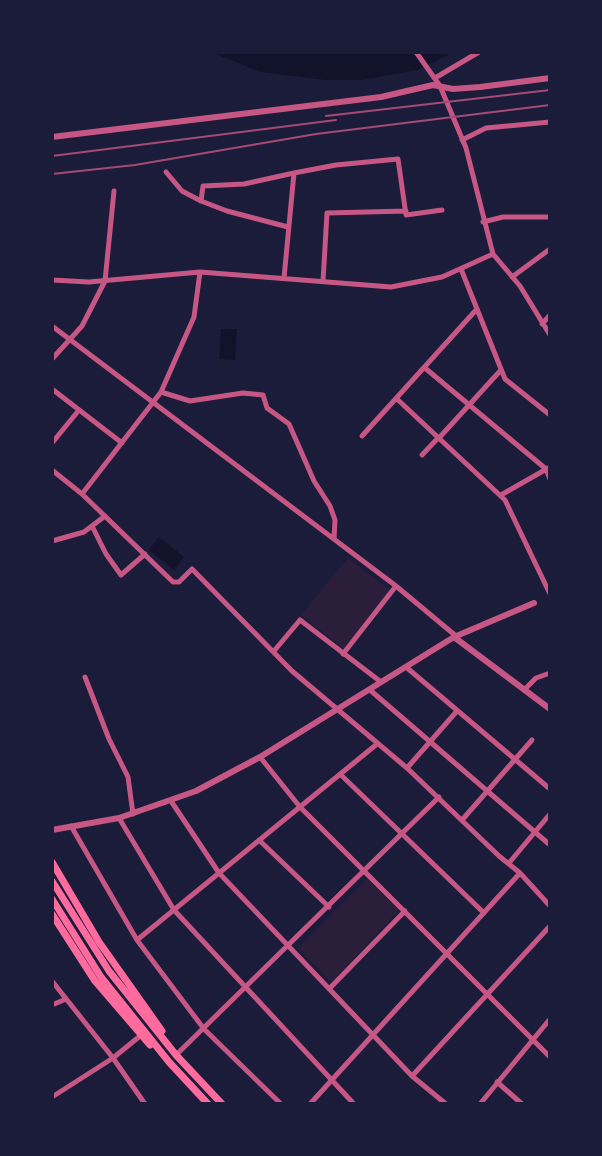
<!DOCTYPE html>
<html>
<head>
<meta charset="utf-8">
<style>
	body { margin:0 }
	#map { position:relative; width:602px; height:1156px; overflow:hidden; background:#1b1b3a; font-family:"Fira Sans Condensed",sans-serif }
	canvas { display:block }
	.frame { position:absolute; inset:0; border:54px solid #1b1b3a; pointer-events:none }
</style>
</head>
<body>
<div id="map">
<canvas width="602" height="1156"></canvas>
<div class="frame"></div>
</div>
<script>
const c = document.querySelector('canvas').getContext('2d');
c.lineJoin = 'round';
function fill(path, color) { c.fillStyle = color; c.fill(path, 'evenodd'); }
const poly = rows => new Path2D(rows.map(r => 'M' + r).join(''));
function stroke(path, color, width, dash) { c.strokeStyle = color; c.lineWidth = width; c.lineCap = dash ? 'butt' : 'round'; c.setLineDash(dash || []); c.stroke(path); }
fill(poly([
	[348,558,390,590,344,649,301,615],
	[367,879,399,911,331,982,298,948]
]), '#2a1e3b');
fill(poly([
	[211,52,454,52,417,70,362,80,326,80,261,72],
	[221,329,237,329,235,360,219,359],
	[159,537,184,557,174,570,149,550]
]), '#12122b');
stroke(poly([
	[416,52,440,86,466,148,493,254,520,286,550,335],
	[435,78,479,52],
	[462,140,486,128,550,122],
	[166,172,182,191,201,201,227,211,288,227],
	[201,201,203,186,244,184,294,173],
	[483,222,503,217,550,217],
	[461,269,505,379,550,415],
	[512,277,550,249],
	[284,278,294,173,336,165,398,159,406,215,442,210],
	[52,280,89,282,200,272,391,287,442,277,493,254],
	[323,281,327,213,406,211],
	[542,324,550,315],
	[52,326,396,586,456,636],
	[52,359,82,326,105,281,114,191],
	[425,368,546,469,550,479],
	[52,389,122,443],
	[161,392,190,401,243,393,263,395,267,408,289,424,314,481,330,506,335,520,334,539],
	[397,399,505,500,550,594],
	[362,436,476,310],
	[439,438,500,371],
	[52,443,79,410],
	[422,455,438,438],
	[52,470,82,494,173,582,179,582,192,569,292,671,407,768,499,856,520,873,550,906],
	[82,494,161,392,194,317,200,272],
	[501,495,550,467],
	[93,528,106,554,121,575,145,554],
	[52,541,84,532,105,516],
	[274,651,300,620,381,682],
	[343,654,396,586],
	[406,667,550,789],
	[85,677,109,739,128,777,133,814],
	[370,690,550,845],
	[524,690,536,678,550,673],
	[260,757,300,807,550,1057],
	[407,768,457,711],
	[340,774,484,913],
	[171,801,219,873,412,1076,446,1104],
	[119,818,174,910,354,1104],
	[462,820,532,740],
	[71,826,137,940,204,1029,281,1104],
	[259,840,329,907],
	[509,863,550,814],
	[137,940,377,744],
	[52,981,113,1058,145,1104],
	[329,989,405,911],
	[52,1005,66,999],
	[176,1055,439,797],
	[413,1075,550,926],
	[497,1082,522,1104],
	[52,1097,113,1058,140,1036],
	[310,1104,520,873],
	[480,1104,550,1019]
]), '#c65784', 5);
stroke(poly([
	[52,137,381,97,433,85,453,89,480,87,550,78],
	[454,637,550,709],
	[52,830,119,818,196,791,260,757,454,637,534,603]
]), '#c65784', 6);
stroke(poly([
	[52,862,99,942,162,1031],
	[52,881,109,971,176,1055,222,1104],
	[52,899,101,977,169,1062,208,1104],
	[52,914,95,981,150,1045]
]), '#ff6b9d', 7);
stroke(poly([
	[326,116,550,90],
	[52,156,336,120],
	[52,174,135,165,316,134,550,105]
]), '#a44b75', 2);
</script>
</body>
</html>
